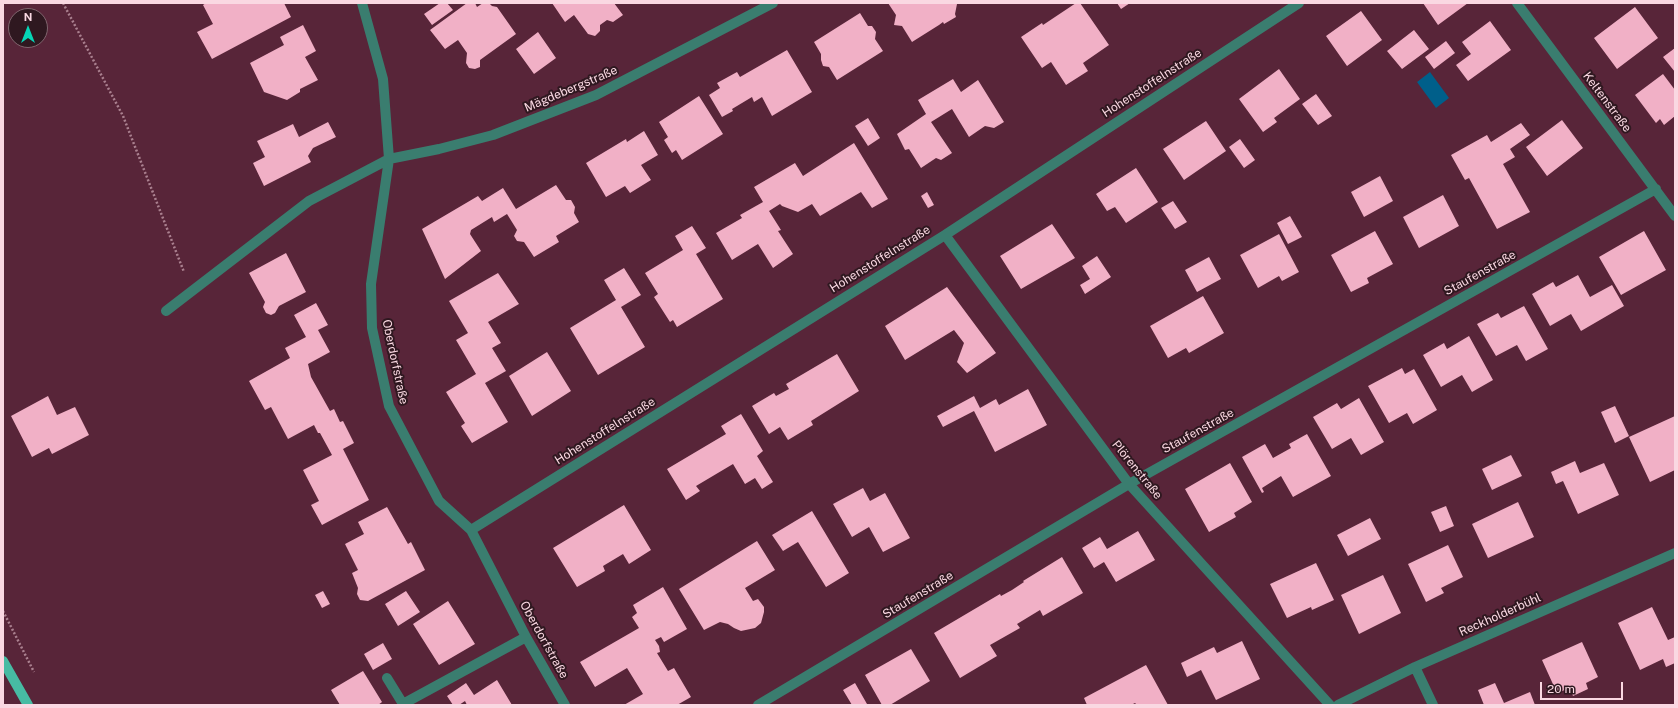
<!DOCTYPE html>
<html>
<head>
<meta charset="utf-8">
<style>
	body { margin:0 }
	#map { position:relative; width:1678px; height:708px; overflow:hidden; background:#582539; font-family:"Public Sans",sans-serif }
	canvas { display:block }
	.frame { position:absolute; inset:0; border:4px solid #fad8e2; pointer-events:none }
	.north { position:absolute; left:8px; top:8px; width:40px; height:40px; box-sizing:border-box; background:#2f1820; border:1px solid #80656e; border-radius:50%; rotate:0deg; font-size:11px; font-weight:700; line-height:16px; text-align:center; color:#fad8e2 }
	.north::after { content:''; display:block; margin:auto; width:14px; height:18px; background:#06d5b6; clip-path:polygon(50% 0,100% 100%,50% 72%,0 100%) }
	.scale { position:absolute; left:1540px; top:682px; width:83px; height:18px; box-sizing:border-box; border:2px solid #fad8e2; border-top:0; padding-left:5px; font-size:12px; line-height:14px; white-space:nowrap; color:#fad8e2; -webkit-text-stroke:3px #2f1820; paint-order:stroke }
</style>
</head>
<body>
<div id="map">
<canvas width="1678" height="708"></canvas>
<div class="frame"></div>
<div class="north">N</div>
<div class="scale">20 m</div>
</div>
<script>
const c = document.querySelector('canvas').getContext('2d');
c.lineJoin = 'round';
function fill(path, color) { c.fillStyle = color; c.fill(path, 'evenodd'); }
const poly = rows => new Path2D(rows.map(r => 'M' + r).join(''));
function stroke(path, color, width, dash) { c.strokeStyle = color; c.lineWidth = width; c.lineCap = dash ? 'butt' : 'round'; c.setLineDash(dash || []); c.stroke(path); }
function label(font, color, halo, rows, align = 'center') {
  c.font = font + ' "Public Sans",sans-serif'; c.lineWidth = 4; c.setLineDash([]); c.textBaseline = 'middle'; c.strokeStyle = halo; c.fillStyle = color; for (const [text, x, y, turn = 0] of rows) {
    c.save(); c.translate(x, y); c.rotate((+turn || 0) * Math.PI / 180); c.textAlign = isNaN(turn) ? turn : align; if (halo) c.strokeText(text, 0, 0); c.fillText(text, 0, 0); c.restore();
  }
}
fill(poly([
	[1430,72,1449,98,1436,108,1417,82]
]), '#005f8a');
fill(poly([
	[206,3,284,3,291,17,212,59,197,32,213,24,203,5],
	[440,3,447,3,453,10,432,25,424,14],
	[467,3,475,3,477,7,483,3,489,3,492,6,497,7,516,34,480,60,480,67,475,69,469,68,466,63,467,53,458,40,445,49,430,30],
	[552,3,614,3,623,15,613,22,607,20,600,25,600,31,595,36,588,34,574,15,565,22],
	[888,3,960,3,957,4,955,14,956,17,944,24,943,22,939,25,912,42,902,26,894,25,896,15],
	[1076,3,1080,3,1109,45,1083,63,1088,71,1066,85,1051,62,1042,68,1021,37,1042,23,1043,25],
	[1117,3,1130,3,1121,9],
	[1423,3,1468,3,1438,25],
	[1635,7,1658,38,1617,69,1594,38],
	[1361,11,1382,40,1347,66,1326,36],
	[860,13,868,26,872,26,876,32,875,39,883,51,837,80,829,67,823,66,821,60,821,54,814,42],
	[1490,21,1511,50,1468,81,1456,65,1471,54,1462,42],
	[303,25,316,51,305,57,318,80,300,89,300,92,287,100,264,92,250,63,284,45,280,37],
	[1414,30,1429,49,1402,69,1387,51],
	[538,32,556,58,534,74,516,49],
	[1446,41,1455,53,1434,69,1425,57],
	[1675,48,1675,72,1663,57],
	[787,50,812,92,772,116,762,97,754,102,752,97,732,109,733,111,722,117,709,95,720,88,717,83,737,72,740,77],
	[1279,69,1300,99,1274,118,1277,122,1263,132,1239,99],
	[1663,74,1675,90,1675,116,1664,125,1660,119,1656,123,1635,95],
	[953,79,961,92,978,80,1004,122,994,128,985,126,969,137,952,109,931,122,952,153,941,160,936,158,921,168,909,149,905,150,897,134,926,114,918,100],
	[1316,94,1332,116,1318,125,1302,104],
	[699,96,723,134,682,160,676,150,672,153,664,140,668,137,659,122],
	[868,118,880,138,868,146,855,126],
	[1562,120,1583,148,1547,176,1526,147],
	[1206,121,1226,151,1184,180,1163,149],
	[328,122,336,137,313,148,308,156,311,162,264,186,253,163,265,157,257,141,293,124,299,137],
	[1521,123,1530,135,1510,149,1515,157,1503,164,1530,212,1497,229,1469,178,1465,180,1451,155,1487,135,1491,142],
	[644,131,658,155,641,165,651,180,630,193,625,186,606,197,586,163,626,139,627,142],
	[1240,139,1255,160,1244,168,1229,147],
	[854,143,888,199,872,208,861,192,820,216,812,204,798,212,782,206,780,204,769,211,781,230,778,231,793,254,773,268,758,244,732,260,716,233,742,218,740,215,763,202,754,187,795,163,803,176],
	[1136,168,1158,202,1126,223,1115,207,1107,211,1096,194],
	[1380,176,1393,201,1364,217,1351,192],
	[556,185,566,200,571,200,575,207,574,213,579,222,556,236,559,242,534,257,524,242,517,241,514,236,517,230,507,214,494,222,492,217,471,230,470,234,481,251,445,279,422,229,478,196,482,201,503,188,516,209],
	[927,192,934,205,928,208,921,196],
	[1443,195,1459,226,1419,248,1403,217],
	[1173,201,1187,222,1175,229,1161,208],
	[1290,216,1302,237,1288,244,1277,223],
	[1052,224,1075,258,1021,289,1000,256],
	[692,226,706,248,696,254,723,299,677,327,673,320,670,322,654,297,658,294,645,273,683,250,675,236],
	[1375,231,1393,264,1367,278,1369,283,1351,292,1331,255],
	[1644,231,1666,270,1621,295,1599,257],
	[1279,234,1299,272,1282,281,1279,276,1258,288,1240,255],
	[286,253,306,292,279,306,275,313,271,315,266,313,263,307,265,302,249,273],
	[1097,256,1111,277,1085,294,1080,285,1090,279,1082,266],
	[1209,257,1221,279,1197,292,1185,270],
	[624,268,641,295,621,307,645,347,598,375,570,328,616,300,604,280],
	[498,273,519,304,488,322,501,343,492,348,506,371,485,383,508,422,472,443,461,426,465,423,446,392,476,374,456,340,468,333,449,301],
	[1578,275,1590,297,1612,285,1624,306,1581,331,1571,314,1550,326,1532,294,1553,282,1556,287],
	[947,287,996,353,967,373,957,362,964,343,954,330,905,360,885,326],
	[1203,296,1224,333,1189,353,1186,348,1168,358,1150,326],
	[316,303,328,325,318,330,330,352,308,364,311,377,330,411,334,409,340,422,343,421,354,443,343,449,369,500,322,525,311,505,319,501,303,470,332,455,320,433,318,433,314,425,288,439,271,407,265,410,249,381,290,358,285,348,306,337,294,315],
	[1524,306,1548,349,1526,361,1517,345,1496,356,1477,324,1498,313,1501,318],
	[1469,336,1493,380,1472,392,1462,375,1441,387,1423,355,1444,343,1447,349],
	[547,352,571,391,532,416,509,376],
	[837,354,859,391,811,421,813,425,788,440,780,427,769,434,752,406,774,393,776,396,789,389,786,384],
	[1402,368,1405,374,1414,369,1437,410,1413,424,1407,413,1389,423,1368,386],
	[1028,389,1047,425,995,452,974,411,943,427,937,416,974,396,980,408,996,399,999,405],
	[48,396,57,415,75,407,89,435,52,454,49,448,32,457,11,416],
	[1359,398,1384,442,1361,455,1351,438,1332,449,1313,417,1337,403,1341,409],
	[1615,406,1629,436,1615,443,1601,412],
	[741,414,763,451,757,456,773,482,762,489,755,478,745,484,733,464,696,486,700,491,686,500,667,469,726,434,721,426],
	[1675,416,1675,470,1650,482,1629,437],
	[1307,434,1331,476,1293,497,1281,476,1262,488,1264,492,1262,493,1242,457,1265,444,1273,458,1291,448,1289,444],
	[1511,455,1522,476,1492,490,1482,469],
	[1575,461,1580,473,1604,463,1619,495,1578,514,1563,481,1556,484,1551,472],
	[1230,463,1252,502,1234,513,1236,517,1209,532,1185,489],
	[863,488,870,501,885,493,910,538,883,552,869,527,852,537,833,504],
	[1518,502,1534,537,1488,558,1472,524],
	[624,505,651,550,629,564,623,554,603,566,605,571,577,587,553,548],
	[1446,506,1454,526,1440,532,1431,512],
	[387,507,408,544,411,542,425,570,368,601,360,600,357,594,358,588,352,573,358,570,345,544,364,534,358,522],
	[812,511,849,573,826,587,798,542,783,551,772,535],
	[1370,518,1381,539,1348,556,1337,535],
	[1138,531,1155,560,1116,582,1104,562,1094,568,1082,548,1100,537,1107,549],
	[757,541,775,570,745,588,753,601,758,599,764,607,764,612,761,623,755,628,741,631,734,628,728,624,720,622,704,630,679,589],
	[1448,545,1463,577,1441,588,1444,593,1426,602,1408,564],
	[1062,557,1083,593,1043,616,1040,610,1017,624,1020,628,990,645,997,656,960,678,934,633,1000,594,1001,596,1012,590,1024,582,1023,581],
	[1316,563,1334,600,1312,610,1311,607,1287,618,1270,584],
	[1383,575,1401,613,1359,634,1341,595],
	[663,587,687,629,664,642,661,637,655,640,659,646,660,652,657,653,668,671,674,668,691,697,677,705,624,705,643,694,627,668,595,687,580,662,639,628,632,617,637,613,633,605],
	[323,591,330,604,322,608,315,595],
	[406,591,420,612,398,626,385,604],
	[448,601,475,644,439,665,413,624],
	[1652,607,1668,640,1675,637,1675,663,1666,667,1663,659,1640,670,1618,623],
	[1242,641,1260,679,1216,700,1201,670,1187,677,1181,663,1214,647,1217,653],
	[1582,642,1598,677,1586,683,1588,689,1573,696,1570,688,1557,693,1542,660],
	[383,643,392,659,373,670,364,654],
	[911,649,930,681,890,705,882,705,865,675],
	[1146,665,1168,705,1137,705,1135,703,1131,705,1087,705,1084,698],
	[363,671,382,702,378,705,340,705,331,690],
	[497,680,512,705,467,705,465,701,459,705,453,705,447,696,466,683,474,695],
	[855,683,867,704,864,705,852,705,843,690],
	[1495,683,1504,703,1530,692,1535,705,1484,705,1478,690]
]), '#f1b0c6');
stroke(poly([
	[63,3,123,116,184,272],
	[3,611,34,672]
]), '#aa808f', 2.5, [2, 2]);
stroke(poly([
	[362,3,383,79,389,159,371,284,372,328,389,406,439,501,471,530,526,637,565,705],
	[1517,3,1675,216],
	[945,235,1129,484,1330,705],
	[166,311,309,201,389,159,439,149,493,135,596,95,773,3],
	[471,530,945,235,1299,3],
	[1415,667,1433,705],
	[387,678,403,704,526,637],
	[758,705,1129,484,1656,189],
	[1338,705,1415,667,1675,553]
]), '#3a7d6f', 10);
stroke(poly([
	[3,661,28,705]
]), '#47bba3', 10);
label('12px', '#fad8e2', '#2f1820', [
	["Hohenstoffelnstraße",1152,83,-33],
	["Mägdebergstraße",571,89,-23],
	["Keltenstraße",1607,102,53],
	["Hohenstoffelnstraße",880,259,-32],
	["Staufenstraße",1480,273,-29],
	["Oberdorfstraße",395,362,78],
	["Hohenstoffelnstraße",605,431,-32],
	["Staufenstraße",1198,431,-29],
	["Plörenstraße",1137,470,51],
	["Staufenstraße",918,595,-31],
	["Reckholderbühl",1500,615,-24],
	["Oberdorfstraße",544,640,61]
]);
</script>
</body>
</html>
